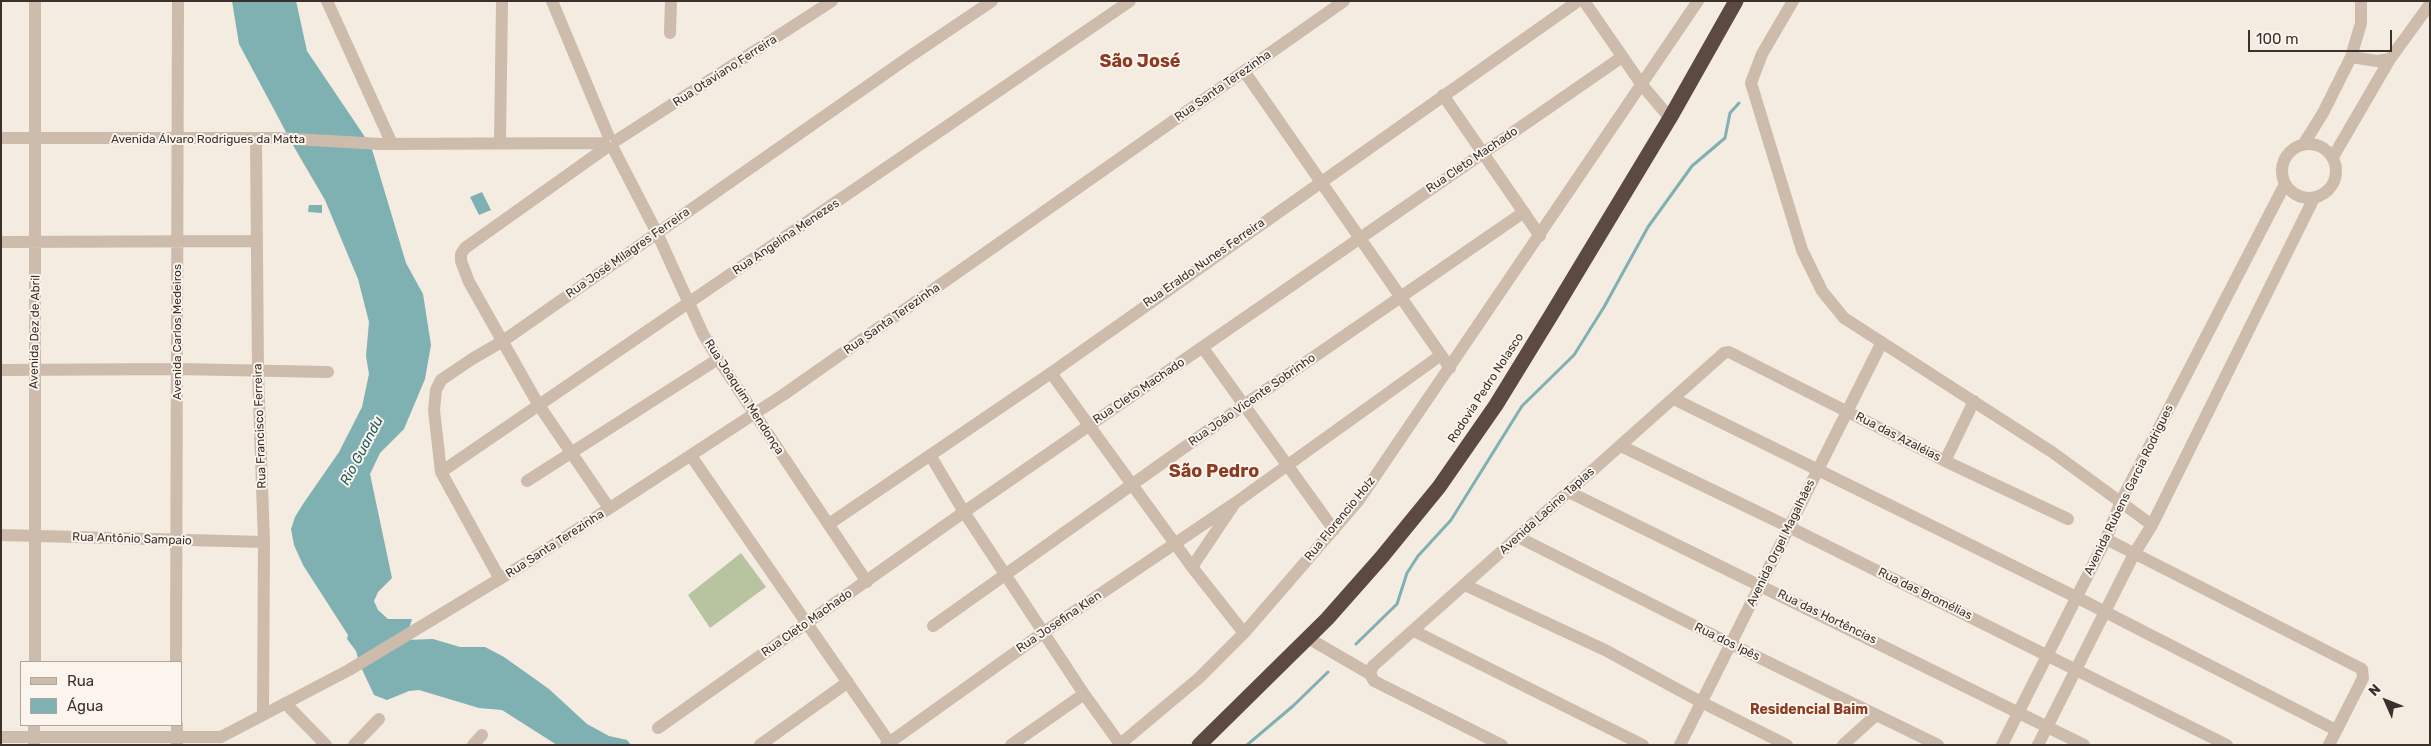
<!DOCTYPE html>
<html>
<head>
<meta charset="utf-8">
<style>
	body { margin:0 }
	#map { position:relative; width:2431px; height:746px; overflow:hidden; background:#f4ebe1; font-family:Rubik,sans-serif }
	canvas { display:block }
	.frame { position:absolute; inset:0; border:2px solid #3b302b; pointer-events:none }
	.legend { position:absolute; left:20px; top:661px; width:162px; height:65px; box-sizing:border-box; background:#fbf5ee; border:1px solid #aea6a0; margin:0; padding:6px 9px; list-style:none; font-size:15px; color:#3b302b }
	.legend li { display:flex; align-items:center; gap:10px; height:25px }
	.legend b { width:25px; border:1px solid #aea6a0 }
	.north { position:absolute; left:2361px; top:676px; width:50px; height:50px; -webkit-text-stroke:4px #fbf5ee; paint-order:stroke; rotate:314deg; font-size:14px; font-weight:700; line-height:20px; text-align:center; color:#3b302b }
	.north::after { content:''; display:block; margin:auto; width:18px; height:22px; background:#3b302b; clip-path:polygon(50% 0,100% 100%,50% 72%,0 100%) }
	.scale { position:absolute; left:2248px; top:30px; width:144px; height:22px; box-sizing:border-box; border:2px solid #3b302b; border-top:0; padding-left:6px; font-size:15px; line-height:18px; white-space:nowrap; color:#3b302b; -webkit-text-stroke:4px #fbf5ee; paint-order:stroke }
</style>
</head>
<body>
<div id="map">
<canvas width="2431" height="746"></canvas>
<div class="frame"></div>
<ul class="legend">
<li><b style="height:6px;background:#cdbbac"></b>Rua</li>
<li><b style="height:14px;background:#7fb0b2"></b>Água</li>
</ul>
<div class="north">N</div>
<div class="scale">100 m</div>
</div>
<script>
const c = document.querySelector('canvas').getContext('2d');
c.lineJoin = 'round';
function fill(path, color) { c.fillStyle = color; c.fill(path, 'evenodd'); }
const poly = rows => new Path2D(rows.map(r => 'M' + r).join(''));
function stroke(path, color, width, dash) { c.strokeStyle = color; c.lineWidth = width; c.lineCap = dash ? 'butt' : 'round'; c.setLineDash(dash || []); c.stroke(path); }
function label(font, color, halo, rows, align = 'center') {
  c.font = font + ' Rubik,sans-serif'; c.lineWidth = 4; c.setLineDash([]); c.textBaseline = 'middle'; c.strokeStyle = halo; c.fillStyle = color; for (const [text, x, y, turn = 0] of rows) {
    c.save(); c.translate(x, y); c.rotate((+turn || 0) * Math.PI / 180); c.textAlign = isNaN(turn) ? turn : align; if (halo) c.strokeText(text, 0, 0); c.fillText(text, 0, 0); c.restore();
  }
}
fill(poly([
	[741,553,766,587,710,628,688,595]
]), '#b8c4a0');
fill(poly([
	[232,1,296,1,307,51,371,146,406,263,423,294,431,345,425,379,404,429,380,453,370,474,392,578,378,592,374,601,378,610,388,619,412,619,406,640,433,639,460,647,485,647,504,657,549,689,587,724,609,736,627,740,631,745,557,745,502,710,479,708,419,690,409,691,387,700,374,695,360,665,356,651,347,639,348,635,303,565,294,545,291,529,295,517,303,504,339,452,362,407,369,374,366,356,369,322,358,279,325,200,294,147,239,44],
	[482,192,491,210,479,215,470,197],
	[309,205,322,205,322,213,308,212]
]), '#7fb0b2');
stroke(poly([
	[1356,644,1397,604,1407,573,1418,556,1451,520,1522,406,1574,355,1604,307,1648,227,1692,166,1725,138,1730,113,1739,103],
	[1247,745,1293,706,1328,672]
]), '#7fb0b2', 3);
stroke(poly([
	[327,1,392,144],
	[552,1,608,135],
	[1584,1,1642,85,1670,118],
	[1793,1,1762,54,1751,83,1802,250,1822,291,1844,318,2052,452,2152,525],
	[670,33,671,1],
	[2351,57,2377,61,2390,59],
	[1244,71,1450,368],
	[1443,95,1540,236],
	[1,138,277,138,381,144,604,143],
	[256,139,258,372,264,542,263,714],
	[617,140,832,1],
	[500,142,502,1],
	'2282 171a27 27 0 1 1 54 0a27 27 0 1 1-54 0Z',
	[2303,145,2323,113,2351,57,2361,23,2361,1],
	[607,147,465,248,461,254,461,261,469,282,538,404,609,508],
	[613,148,657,233,703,334,718,359,867,582],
	[2333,157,2390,59,2430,4],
	[1,242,256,241],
	[1203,348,1334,530],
	[1,370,178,369,328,372],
	[1051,373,1192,567,1244,633],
	[1674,399,2076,597,2336,730],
	[1621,446,1789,527,2227,745],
	[930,455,964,512,1084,694,1120,744],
	[691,456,891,745],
	[1945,461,1974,401],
	[441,472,1130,1],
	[527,481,718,359],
	[1569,492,2084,745],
	[829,524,1051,373,1578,1],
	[1,535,264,542],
	[1518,537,1731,644,1938,745],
	[2106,539,2362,669,2363,678,2329,745],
	[1192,567,1235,503,1441,355],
	[500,579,441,472,434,410,436,390,441,380,472,359,503,341,909,57,992,1],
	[1465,585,1605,650,1701,702,1787,745],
	[933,626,1244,405,1524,212],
	[1414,631,1643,745],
	[1308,638,1370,674,1374,681,1502,745],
	[35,662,35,1],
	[176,662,178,1],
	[1370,674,1373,666,1724,353,1729,352,1945,461,2068,519],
	[285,703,326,745],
	[177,725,177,745],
	[658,728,964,512,1622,57],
	[1,737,221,737,349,670,521,566,783,395,1344,1],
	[34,745,34,725],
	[354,745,379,719],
	[473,745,482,735],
	[760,745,848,682],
	[886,745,1044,632,1235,503],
	[1011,745,1084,694],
	[1119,745,1199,678,1244,633,1359,500,1698,1],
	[1680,745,1882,342],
	[1843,745,1876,715],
	[2002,745,2106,539,2121,501,2285,184],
	[2038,745,2134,554,2152,525,2314,198]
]), '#cdbbac', 12);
stroke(poly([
	[1199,745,1327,619,1381,558,1439,487,1496,405,1550,317,1670,118,1736,1]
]), '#5c4a42', 15);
label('12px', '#3b302b', '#fbf5ee', [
	["Rua Otaviano Ferreira",725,71,-33],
	["Rua Santa Terezinha",1223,86,-35],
	["Avenida Álvaro Rodrigues da Matta",208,140],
	["Rua Cleto Machado",1472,160,-34],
	["Rua Angelina Menezes",786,237,-34],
	["Rua José Milagres Ferreira",628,253,-35],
	["Rua Eraldo Nunes Ferreira",1204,263,-35],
	["Rua Santa Terezinha",892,319,-35],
	["Avenida Dez de Abril",35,332,-89],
	["Avenida Carlos Medeiros",178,332,-90],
	["Rodovia Pedro Nolasco",1486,388,-57],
	["Rua Cleto Machado",1139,391,-34],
	["Rua Joaquim Mendonça",744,397,57],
	["Rua João Vicente Sobrinho",1252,400,-35],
	["Rua Francisco Ferreira",260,426,-92],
	["Rua das Azaléias",1898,437,27],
	["Avenida Rubens Garcia Rodrigues",2129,490,-64],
	["Avenida Lacine Tapias",1547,511,-42],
	["Rua Florencio Holz",1340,519,-51],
	["Rua Antônio Sampaio",132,539,2],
	["Avenida Orgel Magalhães",1781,543,-64],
	["Rua Santa Terezinha",555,544,-33],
	["Rua das Bromélias",1925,594,26],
	["Rua das Hortências",1827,617,26],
	["Rua Josefina Klen",1059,622,-34],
	["Rua Cleto Machado",807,623,-35],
	["Rua dos Ipês",1727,642,26]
]);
label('italic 14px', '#1f5a5e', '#fbf5ee', [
	["Rio Guandu",362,451,-62]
]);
label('bold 14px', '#8c3b22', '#fbf5ee', [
	["Residencial Baim",1809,710]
]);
label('bold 18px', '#8c3b22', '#fbf5ee', [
	["São José",1140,62],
	["São Pedro",1214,472]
]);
</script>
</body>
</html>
